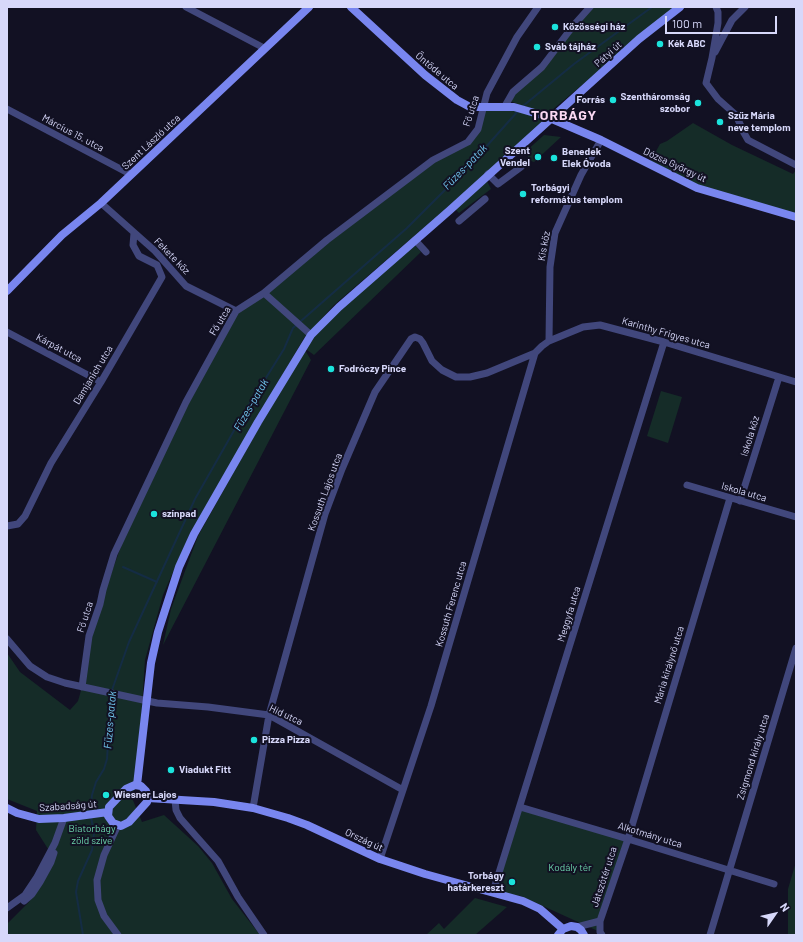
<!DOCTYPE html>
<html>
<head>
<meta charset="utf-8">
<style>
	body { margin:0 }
	#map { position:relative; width:803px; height:942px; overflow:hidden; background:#121123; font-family:Barlow,sans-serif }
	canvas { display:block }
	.frame { position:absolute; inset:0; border:8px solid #d7d8fa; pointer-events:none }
	.north { position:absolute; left:755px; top:894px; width:40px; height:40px; -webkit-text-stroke:3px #121123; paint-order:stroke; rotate:56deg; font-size:11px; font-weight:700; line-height:16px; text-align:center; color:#d7d8fa }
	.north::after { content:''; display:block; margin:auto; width:14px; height:18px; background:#d7d8fa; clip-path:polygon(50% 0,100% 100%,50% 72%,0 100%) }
	.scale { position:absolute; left:665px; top:16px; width:112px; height:18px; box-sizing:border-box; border:2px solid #d7d8fa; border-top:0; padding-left:5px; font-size:12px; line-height:14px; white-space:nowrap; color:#d7d8fa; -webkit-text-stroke:3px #121123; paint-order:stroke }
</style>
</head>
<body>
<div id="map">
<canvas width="803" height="942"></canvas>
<div class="frame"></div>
<div class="north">N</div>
<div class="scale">100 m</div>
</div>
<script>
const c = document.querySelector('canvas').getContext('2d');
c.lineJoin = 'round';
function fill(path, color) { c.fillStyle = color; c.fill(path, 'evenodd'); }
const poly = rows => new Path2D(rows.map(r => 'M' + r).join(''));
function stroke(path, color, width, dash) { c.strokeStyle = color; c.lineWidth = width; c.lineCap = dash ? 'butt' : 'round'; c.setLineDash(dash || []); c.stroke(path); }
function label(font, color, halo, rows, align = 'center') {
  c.font = font + ' Barlow,sans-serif'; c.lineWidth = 4; c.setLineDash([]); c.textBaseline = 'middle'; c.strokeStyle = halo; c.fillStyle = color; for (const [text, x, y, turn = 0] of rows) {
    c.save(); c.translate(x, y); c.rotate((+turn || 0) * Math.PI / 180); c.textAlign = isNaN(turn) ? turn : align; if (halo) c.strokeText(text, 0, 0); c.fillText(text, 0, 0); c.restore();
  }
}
fill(poly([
	[591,7,676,7,546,115,551,118,334,305,304,338,190,533,163,595,145,660,137,781,132,798,142,822,164,815,198,846,212,863,232,899,260,935,8,935,7,933,7,924,29,902,55,860,36,830,37,811,7,799,7,653,20,672,70,710,78,701,82,687,89,636,135,507,236,311,434,160,468,142,485,108,539,113,508,100],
	[693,123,732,145,793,174,796,170,796,217,697,188,649,164,660,144,667,141],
	[544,135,561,137,534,162,531,161,525,152],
	[487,181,491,189,459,213,453,207],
	[414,244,421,252,314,355,303,347,364,285],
	[305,350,311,360,163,645,171,609,198,536,276,397],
	[661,391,682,397,668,443,647,436],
	[520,807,628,839,600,932,521,896,493,892],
	[796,862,796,935,788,935,788,889],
	[475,898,507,907,475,935,426,935,439,923,444,929]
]), '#152c28');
stroke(poly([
	[523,106,574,64,652,7],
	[123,567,157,582],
	[112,690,129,642,195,499,244,413,284,349,293,328,407,228,468,167,518,111],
	[90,813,92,795,96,782,104,769,107,759,111,695],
	[83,935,76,892,78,881,92,850,94,833,91,817]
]), '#142c44', 2);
stroke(poly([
	[186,7,264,48],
	[716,7,718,12,718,23,712,58,706,83,718,99,736,115,744,133,748,140,796,165],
	[715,52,732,20,745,7],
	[505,106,513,92,542,67,573,26,590,7],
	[7,109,130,174],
	[488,174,498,184,521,167],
	[101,203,155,251,186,286,236,311],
	[459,221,485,199],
	[415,240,426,252],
	[264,293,311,335],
	[7,332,101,382],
	[549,341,550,267,555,233,581,175,601,140],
	[687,485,796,517],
	[740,501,779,377],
	[7,526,18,524,25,516,51,463,101,382,162,277,157,265,139,256,133,245,134,233],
	[7,639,30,666,47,677,65,683,157,703,208,707,269,715,403,790],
	[82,687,89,636,100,604,103,590,114,554,186,402,236,311,264,293,327,240,433,160,468,142,478,129,487,93,517,37,538,7],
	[175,800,176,810,180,818,218,861,238,897,264,935],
	[520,807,628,839,774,884],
	[253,808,269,715,325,514,342,469,375,392,411,339,415,337,420,339,423,343,432,361,442,370,456,377,470,377,487,373,535,353,542,346,549,341,583,327,600,325,664,342,796,382],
	[118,825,104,855,97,880,98,900,104,916,118,935],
	[380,859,431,706,535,353],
	[493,892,664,342],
	[24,901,32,894,40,882,51,862,54,853],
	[7,908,25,895,37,877,55,843,64,818],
	[577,927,600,921],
	[602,935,600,932,600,921,628,839,730,498],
	[710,935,796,648]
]), '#41477c', 7);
stroke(poly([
	[351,7,425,75,457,100,470,107,514,107,545,116,601,140,697,188,796,217],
	[7,291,62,235,101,203,309,7],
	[135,785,141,786,146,791,148,798,147,802,129,822,121,826,113,823,108,816,109,807,126,789,135,785],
	[137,785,151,663,158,632,179,567,194,534,258,422,311,335,339,307,450,210,639,39,680,7],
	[148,798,214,802,253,808,288,818,307,825,380,859,425,874,523,901,540,909,563,929],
	[7,808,17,813,39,819,64,818,108,812],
	[558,935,563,929,571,926,577,927,581,930,584,935]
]), '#7986ef', 8);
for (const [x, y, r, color] of [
	[555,27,4,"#1be3dc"],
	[660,44,4,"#1be3dc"],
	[537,47,4,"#1be3dc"],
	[613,100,4,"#1be3dc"],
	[698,103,4,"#1be3dc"],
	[720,122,4,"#1be3dc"],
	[538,157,4,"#1be3dc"],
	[554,158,4,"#1be3dc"],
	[523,194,4,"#1be3dc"],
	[331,369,4,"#1be3dc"],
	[154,514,4,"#1be3dc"],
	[254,740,4,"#1be3dc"],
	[171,770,4,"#1be3dc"],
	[106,795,4,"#1be3dc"],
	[512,882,4,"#1be3dc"]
]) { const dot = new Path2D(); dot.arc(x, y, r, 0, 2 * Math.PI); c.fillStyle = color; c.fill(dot); stroke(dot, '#121123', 1.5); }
label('bold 10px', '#d7d8fa', '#121123', [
	["Közösségi ház",563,27],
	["Kék ABC",668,44],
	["Sváb tájház",545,47],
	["Szentháromság",690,97,"right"],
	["szobor",690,109,"right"],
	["Forrás",605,100,"right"],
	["Szűz Mária",728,116],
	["neve templom",728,128],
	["Szent",530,151,"right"],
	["Vendel",530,163,"right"],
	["Benedek",562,152],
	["Elek Óvoda",562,164],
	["Torbágyi",531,188],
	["református templom",531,200],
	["Fodróczy Pince",339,369],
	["színpad",162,514],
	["Pizza Pizza",262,740],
	["Viadukt Fitt",179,770],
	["Wiesner Lajos",114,795],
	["Torbágy",504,876,"right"],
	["határkereszt",504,888,"right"]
], 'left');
label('10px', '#d7d8fa', '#121123', [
	["Pátyi út",608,54,-42],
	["Öntöde utca",437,71,40],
	["Fő utca",471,111,-72],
	["Március 15. utca",73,133,28],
	["Szent László utca",151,142,-43],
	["Dózsa György út",675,165,25],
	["Kis köz",544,246,-79],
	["Fekete köz",172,256,46],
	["Fő utca",220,321,-59],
	["Karinthy Frigyes utca",666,333,16],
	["Kárpát utca",59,348,28],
	["Damjanich utca",93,375,-59],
	["Iskola köz",750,436,-73],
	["Kossuth Lajos utca",325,492,-70],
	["Iskola utca",744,492,16],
	["Kossuth Ferenc utca",451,604,-74],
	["Meggyfa utca",569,614,-73],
	["Fő utca",85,617,-72],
	["Mária királynő utca",669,665,-73],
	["Híd utca",286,715,25],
	["Zsigmond király utca",753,757,-73],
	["Szabadság út",68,806,-4],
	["Alkotmány utca",650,835,17],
	["Ország út",364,840,25],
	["Játszótér utca",604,877,-72]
]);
label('10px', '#6bd2aa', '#121123', [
	["Biatorbágy",92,829],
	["zöld szíve",92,841],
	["Kodály tér",570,868]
]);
label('italic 11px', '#71c6ee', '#121123', [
	["Füzes-patak",465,167,-46],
	["Füzes-patak",251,405,-60],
	["Füzes-patak",110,720,-85]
]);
c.letterSpacing = '1px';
label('bold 14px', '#fbd9f3', '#121123', [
	["TORBÁGY",564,115]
]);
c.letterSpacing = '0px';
</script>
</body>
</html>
